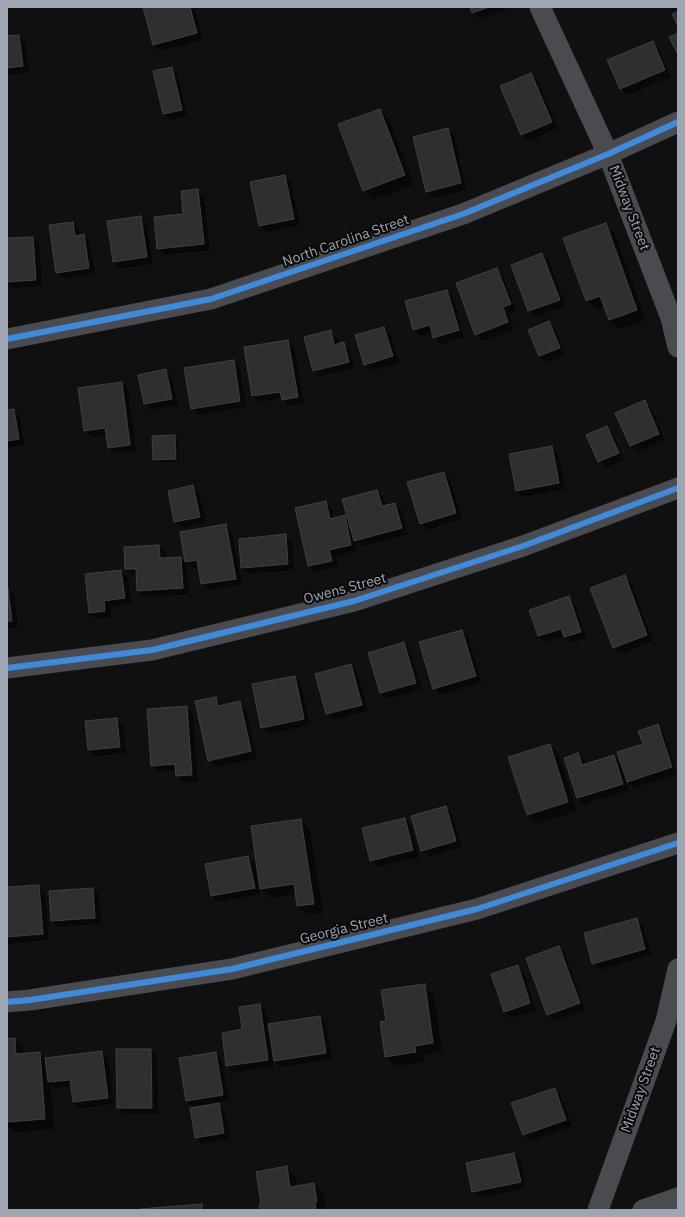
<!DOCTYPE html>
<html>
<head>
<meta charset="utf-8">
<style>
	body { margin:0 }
	#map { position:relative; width:685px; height:1217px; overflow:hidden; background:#101010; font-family:"IBM Plex Sans",sans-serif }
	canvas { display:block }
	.frame { position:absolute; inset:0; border:8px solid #9ea5b3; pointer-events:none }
</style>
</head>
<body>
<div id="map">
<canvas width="685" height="1217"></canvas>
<div class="frame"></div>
</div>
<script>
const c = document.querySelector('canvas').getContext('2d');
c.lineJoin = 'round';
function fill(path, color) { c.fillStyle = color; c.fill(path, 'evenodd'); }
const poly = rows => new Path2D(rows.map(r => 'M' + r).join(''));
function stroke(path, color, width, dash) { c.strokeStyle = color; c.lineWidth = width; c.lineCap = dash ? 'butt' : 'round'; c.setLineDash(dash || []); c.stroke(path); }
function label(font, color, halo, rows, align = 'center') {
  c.font = font + ' "IBM Plex Sans",sans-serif'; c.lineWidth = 4; c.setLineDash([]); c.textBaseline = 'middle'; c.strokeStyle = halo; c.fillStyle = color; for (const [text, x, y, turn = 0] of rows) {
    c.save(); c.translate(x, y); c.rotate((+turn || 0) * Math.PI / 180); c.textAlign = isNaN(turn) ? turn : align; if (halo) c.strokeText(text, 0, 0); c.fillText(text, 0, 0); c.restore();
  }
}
fill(poly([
	[144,7,194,7,203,40,160,51,154,45],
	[471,7,512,7,480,19,473,13],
	[19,36,25,42,29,72,7,75,7,37],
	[653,42,659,49,671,77,627,95,621,88],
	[171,68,178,74,187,116,170,120,164,113],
	[530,74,537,80,558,128,529,141,522,134],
	[380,110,389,119,414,185,373,200,364,191],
	[447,129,454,136,467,190,434,198,427,191],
	[285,176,291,183,300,225,267,232,260,226],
	[197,190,204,197,210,250,164,255,158,248,184,215],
	[140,217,147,224,153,264,120,268,114,262,108,222],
	[73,223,79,230,80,236,84,236,90,242,95,274,63,279,57,272],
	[606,225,615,234,646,320,619,329,609,320,605,307,597,310,587,301],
	[33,238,39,244,42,286,13,288,7,282,7,239],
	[542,254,549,261,566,306,536,317,529,311,512,266],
	[497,270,503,276,516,311,509,314,514,329,483,341,476,334],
	[447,291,453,297,464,337,441,344,434,337,433,333,420,336,414,330,406,302],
	[549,323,555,329,565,354,546,362,539,356],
	[384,328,390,334,399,363,372,371,365,364],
	[331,331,337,338,339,345,343,343,350,350,355,368,320,376,314,370],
	[288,341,294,348,304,404,289,406,283,398,260,402,253,396],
	[233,361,240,367,246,407,199,415,192,409],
	[166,370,172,377,178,405,151,410,145,404],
	[122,383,128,389,136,451,115,454,109,448,107,435,92,437,85,430],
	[645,401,651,408,665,440,637,452,631,446,617,413],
	[14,410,20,417,25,445,7,448,7,411],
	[606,427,613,434,624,460,606,468,599,461],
	[175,436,178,439,179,461,157,462,154,459],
	[551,447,558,453,565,489,523,497,517,491],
	[444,473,450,479,462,519,427,530,421,523],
	[193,487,199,493,206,523,182,528,175,522],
	[377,491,383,497,386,506,395,504,402,510,408,534,361,547,355,541,357,551,335,556,338,567,315,572,309,566,326,502,332,509,334,519,345,516,350,521],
	[226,525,232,532,242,585,209,590,202,584,199,567,193,568,187,562,189,594,145,597,138,590,137,575,132,575,126,569,159,546,165,553,166,559,181,558,187,564,181,533],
	[285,535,292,541,294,570,249,574,242,568,240,539],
	[121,571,128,577,131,604,110,607,111,617,96,619,90,613,86,575],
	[624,576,631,583,653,641,620,654,614,647],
	[7,589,14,595,18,627,7,628],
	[568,597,575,604,586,638,571,643,565,636,545,642,538,636,530,610],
	[462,631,468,637,482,682,440,695,434,688],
	[404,643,410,650,422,689,387,699,381,693,369,654],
	[351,665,357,672,368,711,333,720,327,714],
	[295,677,301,683,310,725,269,734,262,727],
	[216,698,222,704,222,706,240,702,246,709,257,758,216,767,209,760],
	[186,707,193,714,198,782,184,783,177,776,177,770,158,772,152,765],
	[117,719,123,725,126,753,95,756,89,750,86,722],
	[657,725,664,732,677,774,634,788,625,779,629,790,584,804,578,798,578,755,585,761,586,765,613,756,622,765,644,745],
	[550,745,559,755,577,811,537,824,528,814],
	[446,807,452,814,462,847,428,857,422,850],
	[405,819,411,825,419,857,377,867,371,860],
	[301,820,310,829,323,913,308,915,298,906,297,894,271,898,261,888],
	[248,857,255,864,260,894,218,902,212,896],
	[39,886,45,892,49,940,8,944,7,943,7,888],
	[93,889,99,895,101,924,58,927,52,920],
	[636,919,643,926,651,955,600,970,593,963],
	[559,948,565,954,585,1010,554,1021,548,1015],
	[517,966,524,973,536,1010,511,1018,505,1012],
	[424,985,434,995,442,1052,424,1055,425,1062,395,1066,386,1056,387,1022],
	[259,1005,266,1011,268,1026,320,1017,326,1023,332,1059,281,1067,275,1061,273,1049,271,1049,274,1067,234,1072,227,1066,244,1030],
	[14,1039,24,1049,24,1054,40,1053,45,1059,102,1052,108,1058,114,1104,80,1108,74,1102,71,1087,55,1088,51,1084,54,1129,14,1132,7,1125,7,1040],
	[151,1050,157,1056,158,1114,125,1114,118,1108],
	[215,1053,222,1060,229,1101,217,1103,225,1111,230,1139,202,1144,196,1137,194,1108,187,1101],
	[555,1089,561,1096,572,1126,530,1141,523,1134],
	[514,1154,521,1160,526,1188,480,1198,473,1192],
	[286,1168,296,1177,298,1187,313,1184,323,1194,326,1210,261,1210],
	[202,1205,206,1210,141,1210]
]), '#0007');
const building = poly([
	[143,7,190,7,197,33,153,45,143,7],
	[470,7,489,7,472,13,470,7],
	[678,12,678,27,672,14,678,12],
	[678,33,678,55,669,37,678,33],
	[19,35,23,66,7,68,7,36,19,35],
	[653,41,665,70,620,89,607,60,653,41],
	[172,67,182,110,163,114,153,71,172,67],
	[531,73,552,122,521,135,500,86,531,73],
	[380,109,405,175,363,191,338,124,380,109],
	[448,128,461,183,426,192,413,137,448,128],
	[285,175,294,219,259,226,250,182,285,175],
	[198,189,204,244,157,249,154,217,183,214,181,191,198,189],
	[141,216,147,257,113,262,107,221,141,216],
	[73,222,75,236,84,234,89,268,56,273,49,225,73,222],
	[606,223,637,310,609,320,600,296,586,301,563,238,606,223],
	[33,237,36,280,7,282,7,238,33,237],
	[542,253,560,300,528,311,511,265,542,253],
	[497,268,511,304,503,307,508,322,475,335,456,283,497,268],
	[447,290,459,330,433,338,430,325,413,330,405,301,447,290],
	[549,321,560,348,539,356,528,330,549,321],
	[384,327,393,356,364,365,355,335,384,327],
	[331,330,334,345,344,342,349,362,313,371,304,337,331,330],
	[288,340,298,397,282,400,280,392,252,396,244,347,288,340],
	[234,360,240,401,191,409,184,368,234,360],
	[166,369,172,399,144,404,138,375,166,369],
	[122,382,130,445,108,448,105,428,84,431,78,388,122,382],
	[645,400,659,434,630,446,615,413,645,400],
	[14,409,19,439,7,441,7,410,14,409],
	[607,426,619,453,598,462,586,435,607,426],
	[175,435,176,459,153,460,152,436,175,435],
	[552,446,559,483,516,491,509,454,552,446],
	[444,472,456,513,420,524,407,482,444,472],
	[193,485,200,517,174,522,168,491,193,485],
	[377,490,382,506,395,503,402,528,354,541,342,499,377,490],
	[326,501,330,519,345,515,351,545,329,550,332,561,308,566,295,508,326,501],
	[226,524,236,579,201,584,197,560,185,562,180,532,226,524],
	[286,534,288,564,241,568,239,539,286,534],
	[159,545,160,558,181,557,183,588,137,591,136,569,125,569,124,547,159,545],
	[121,570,125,598,104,601,105,611,89,613,85,574,121,570],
	[625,575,647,635,613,648,590,588,625,575],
	[7,588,8,588,12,621,7,621,7,588],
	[569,596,581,632,564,637,561,629,538,636,529,610,569,596],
	[462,630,476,676,433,689,419,642,462,630],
	[404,642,416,683,380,693,368,653,404,642],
	[351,664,362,705,326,714,315,674,351,664],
	[295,676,304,719,261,728,252,684,295,676],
	[216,697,218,706,240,701,251,751,208,761,195,701,216,697],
	[187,706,192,775,176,776,175,764,151,766,147,709,187,706],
	[117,718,120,747,88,750,85,721,117,718],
	[658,724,672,767,627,782,617,752,643,744,638,731,658,724],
	[550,744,568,802,527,815,508,757,550,744],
	[578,753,582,765,614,755,623,784,577,798,564,758,578,753],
	[446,806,456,841,421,851,411,816,446,806],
	[405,818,413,850,370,861,362,828,405,818],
	[301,819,314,904,297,906,294,884,260,889,251,826,301,819],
	[248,856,255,888,211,896,205,864,248,856],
	[39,885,43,934,7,937,7,887,39,885],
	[93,888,95,918,51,921,49,891,93,888],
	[637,918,645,949,592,964,584,933,637,918],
	[559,946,580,1003,547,1015,526,958,559,946],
	[518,965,530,1003,504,1012,491,974,518,965],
	[425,984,433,1043,415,1046,416,1052,385,1057,380,1022,386,1021,381,990,425,984],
	[260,1004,268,1060,226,1066,222,1033,242,1029,239,1007,260,1004],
	[320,1016,326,1053,274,1061,268,1024,320,1016],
	[15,1038,16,1054,40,1052,45,1119,7,1122,7,1039,15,1038],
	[116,1049,151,1049,152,1108,117,1108,116,1049],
	[102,1051,108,1098,73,1102,70,1080,48,1082,45,1058,102,1051],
	[216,1052,223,1095,186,1101,179,1058,216,1052],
	[555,1088,566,1120,523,1135,511,1103,555,1088],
	[219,1103,224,1133,195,1138,190,1108,219,1103],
	[514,1153,521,1182,472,1192,466,1163,514,1153],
	[287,1166,290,1187,314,1183,317,1202,315,1203,316,1210,260,1210,259,1204,261,1203,256,1172,287,1166],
	[202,1204,202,1210,140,1210,140,1209,202,1204]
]);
fill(building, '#2f2f31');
stroke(building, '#3e4044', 1);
stroke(poly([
	[540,7,608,154,671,318,678,347],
	[7,339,211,299,463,214,608,154,678,122],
	[7,668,152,650,354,601,523,546,678,488],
	[7,1002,30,1000,232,969,477,909,678,843],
	[598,1210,666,1021,678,969],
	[643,1210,678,1198]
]), '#494b50', 21);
stroke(poly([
	[7,339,211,299,463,214,608,154,678,122],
	[7,668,152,650,354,601,523,546,678,488],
	[7,1002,30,1000,232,969,477,909,678,843]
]), '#408adc', 6);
label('14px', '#9ea5b3', '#0a0a0c', [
	["Midway Street",629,208,69],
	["North Carolina Street",346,241,-19],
	["Owens Street",345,589,-15],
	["Georgia Street",344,929,-14],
	["Midway Street",641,1090,-70]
]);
</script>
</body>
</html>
